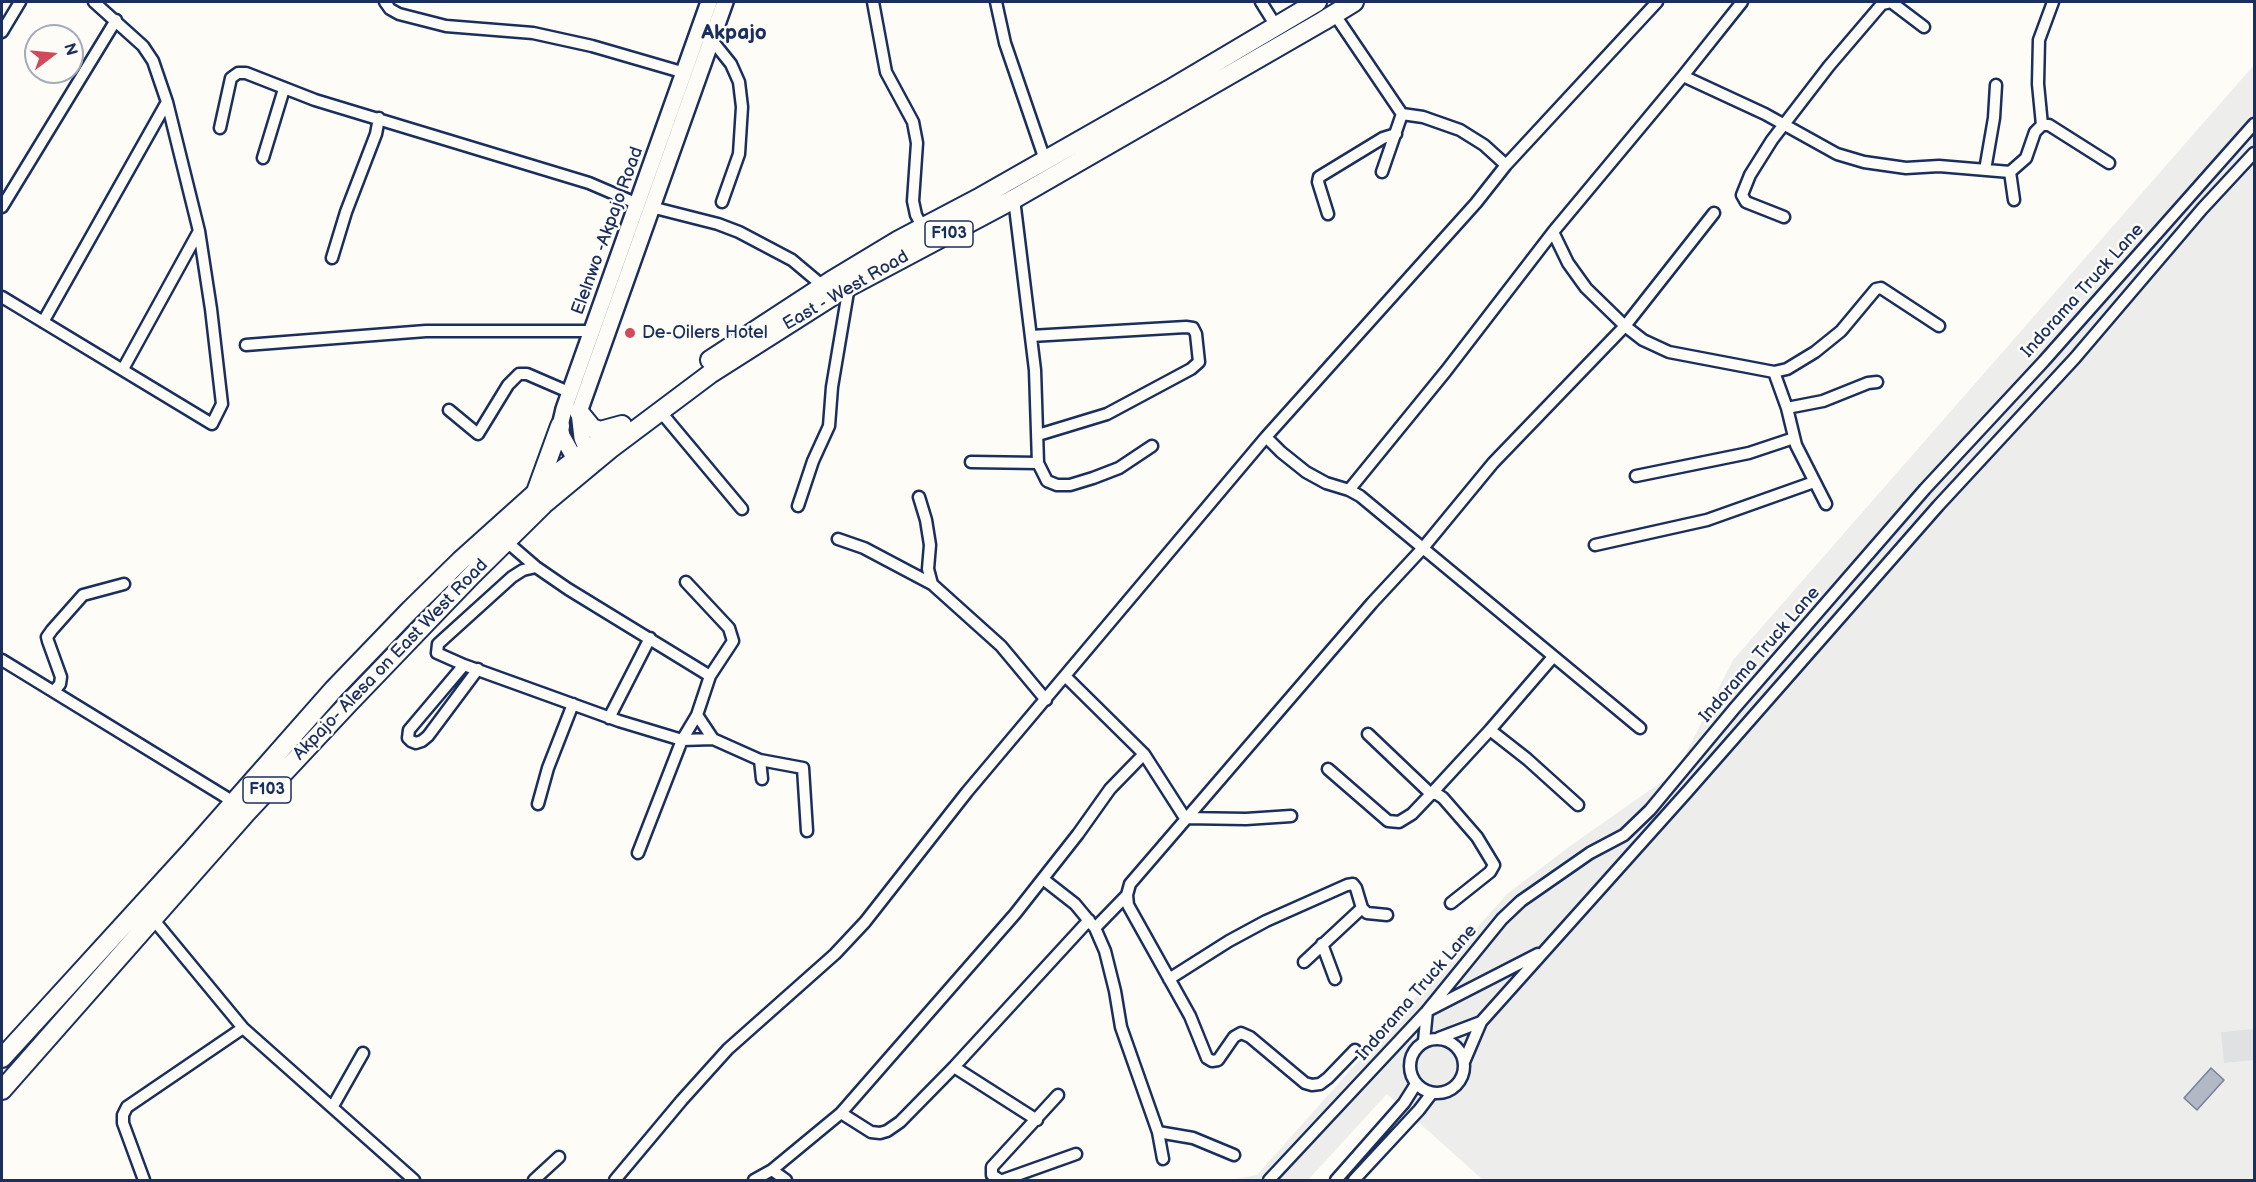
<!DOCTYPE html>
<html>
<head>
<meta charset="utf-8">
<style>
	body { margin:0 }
	#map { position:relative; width:2256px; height:1182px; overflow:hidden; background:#fdfcf7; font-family:"Balsamiq Sans",sans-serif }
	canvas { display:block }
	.frame { position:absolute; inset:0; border:3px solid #1b2f5e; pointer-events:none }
	.north { position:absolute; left:24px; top:24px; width:60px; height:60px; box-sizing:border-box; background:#fdfcf7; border:2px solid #a3aaba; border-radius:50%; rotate:74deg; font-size:16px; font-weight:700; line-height:24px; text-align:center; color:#1b2f5e }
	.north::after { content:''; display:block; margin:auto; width:21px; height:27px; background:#d1495b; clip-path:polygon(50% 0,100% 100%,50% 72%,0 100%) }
</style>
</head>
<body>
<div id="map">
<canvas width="2256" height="1182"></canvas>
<div class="frame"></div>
<div class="north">N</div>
</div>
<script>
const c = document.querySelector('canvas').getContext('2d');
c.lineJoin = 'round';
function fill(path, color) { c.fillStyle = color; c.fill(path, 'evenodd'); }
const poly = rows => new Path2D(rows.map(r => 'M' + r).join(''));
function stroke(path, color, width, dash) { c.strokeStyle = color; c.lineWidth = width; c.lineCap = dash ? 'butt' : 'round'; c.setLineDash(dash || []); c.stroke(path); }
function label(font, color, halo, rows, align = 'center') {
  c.font = font + ' "Balsamiq Sans",sans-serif'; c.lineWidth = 5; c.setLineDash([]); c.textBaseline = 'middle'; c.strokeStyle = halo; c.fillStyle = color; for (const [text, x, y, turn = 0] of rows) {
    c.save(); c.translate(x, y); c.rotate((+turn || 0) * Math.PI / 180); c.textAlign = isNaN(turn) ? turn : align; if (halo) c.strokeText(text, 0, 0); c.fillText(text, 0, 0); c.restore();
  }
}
fill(poly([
	[2254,65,2254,1180,1483,1180,1387,1094,1308,1180,1229,1180,1257,1175,1507,894,1570,846,1677,771,1733,660]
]), '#edeeec');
fill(poly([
	[2254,1029,2254,1060,2224,1063,2221,1032]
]), '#e0e1e3');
const water = poly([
	[2211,1068,2224,1080,2197,1110,2184,1098,2211,1068]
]);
fill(water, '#b3b8c5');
stroke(water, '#76819c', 1.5);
const minor = poly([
	[385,2,390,9,399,14,446,26,533,33,592,46,685,73],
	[873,2,886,72,913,122,917,143,913,201,916,215,923,228],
	[996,2,1005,43,1045,160],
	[1261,2,1276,26],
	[1335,15,1402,114,1423,117,1460,130,1484,145,1506,165],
	[2,32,20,2],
	[711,39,731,64,739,82,742,107,739,154,722,202],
	[1683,76,1765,114,1837,154,1864,162,1906,168,1939,166,2010,172,2026,158,2035,132,2042,125,2049,125,2109,163],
	[2042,125,2038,84,2039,40,2053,2],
	[220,128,231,78,238,73,246,73,315,100,589,183,638,204],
	[263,158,284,89],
	[1985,170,1994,118,1996,85],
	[1382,172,1402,114],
	[2010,172,2014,200],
	[1014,199,1035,370,1038,463,1047,481,1057,485,1070,485,1093,478,1119,468,1152,446],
	[2,207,116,20],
	[651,207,718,224,739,232,792,260,823,286],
	[1328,214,1318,182,1319,177,1383,138,1396,134],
	[1784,217,1746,202,1742,195,1750,175,1772,140,1829,66,1882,4,1891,2,1924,27],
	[1553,232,1568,263,1586,288,1625,326,1643,340,1669,352,1774,372,1787,369,1815,352,1841,331,1876,289,1881,288,1939,326],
	[332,258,346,212,376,134,379,118],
	[2,297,212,424,222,404,211,309,199,231,167,102,153,61,143,46,94,2],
	[43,322,167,102],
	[1031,336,1186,327,1193,328,1196,334,1199,362,1191,369,1107,414,1038,435],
	[246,345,426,331,593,331],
	[123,369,199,231],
	[1774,372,1787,408,1796,445,1826,504],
	[1787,408,1823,401,1868,383,1877,382],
	[449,410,478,434,508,385,519,374,527,374,571,393],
	[660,411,742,509],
	[1266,437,1281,452,1306,472,1326,483,1349,490,1360,496,1640,728],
	[971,462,1038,463],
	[1636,476,1749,453,1794,438],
	[1349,490,1446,371,1553,232,1683,76,1742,2],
	[919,497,926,520,930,545,928,569,932,584,1001,646,1046,700],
	[798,506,813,461,829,426,832,387,849,286],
	[838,539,864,548,932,584],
	[507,542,536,567,568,589,710,676],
	[1595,545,1707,520,1814,482],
	[536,567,523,570,512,577,438,644,437,653,464,665,619,721,682,740,713,739],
	[2,660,237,804],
	[464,665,409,730,408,738,411,741,416,743,422,741,428,736,478,669],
	[1066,677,1144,754,1185,818],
	[54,691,60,684,61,677,48,641,47,637,52,630,83,595,124,584],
	[697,715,713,739,760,760,762,779],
	[609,718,650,638],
	[1490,730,1527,759,1578,805],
	[1368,734,1431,794,1437,794,1443,798,1477,837,1494,865,1490,872,1451,903],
	[760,760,803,768,807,831],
	[1328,769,1388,821,1399,822,1412,814,1431,794,1490,730,1553,657],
	[538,804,548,768,573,704],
	[1185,818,1246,819,1291,816],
	[638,853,682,740,697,715,710,676,733,641,729,628,686,582],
	[1043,879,1075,904,1095,928,1105,951,1115,991,1121,1027,1158,1132,1163,1159],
	[153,919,243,1028,414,1180],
	[1095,928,1127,895],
	[1322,944,1335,979],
	[1304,962,1362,908],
	[1169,979,1229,941,1266,921,1347,885,1353,884,1356,888,1362,908,1367,913,1387,915],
	[1439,1038,1481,1022],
	'1410 1066a27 27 0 1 1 54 0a27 27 0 1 1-54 0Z',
	[1424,1041,1427,1011,1538,954],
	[1355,1050,1328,1078,1320,1084,1312,1085,1305,1083,1250,1037,1241,1033,1234,1037,1218,1060,1212,1061,1207,1058,1190,1016,1128,905,1127,895,1130,884,1372,603,1423,548,1493,463,1625,326,1714,213],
	[1464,1062,1481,1022,1687,792,1938,506,2075,358,2202,209,2254,153],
	[954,1067,1037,1120],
	[333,1106,363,1053],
	[841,1113,871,1132,880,1133,887,1131,900,1122,954,1067,1089,920],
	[1158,1132,1193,1138,1234,1155],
	[772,1170,786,1180],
	[144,1180,123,1123,123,1115,127,1107,243,1028],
	[534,1180,559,1157],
	[615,1180,682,1100,728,1049,835,954,865,922,967,792,1266,437,1476,203,1506,165,1657,2],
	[754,1180,772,1170,841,1113,1015,914,1078,834,1110,789,1144,754],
	[1000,1180,992,1175,992,1167,1058,1095],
	[1003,1180,1076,1154],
	[1269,1180,1427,1011,1502,919,1521,901,1590,853,1624,835,1650,810,1734,709,1925,489,2044,361,2254,124],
	[1336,1180,1404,1103,1416,1084],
	[1354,1180,1419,1110,1432,1093]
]);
const secondary = poly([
	[591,460,582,438,579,412,725,2],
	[586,464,571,452,562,436,560,426,564,409,709,2]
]);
const primary = poly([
	[710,360,831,281,899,240,977,199,1172,88,1317,2],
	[579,412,592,428,600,431,622,425],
	[536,492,560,426],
	[2,1058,191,851,333,690,411,609,460,561,558,473,603,439],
	[2,1090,247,812,348,704,472,575,545,503,610,449,710,374,839,292,1014,199,1323,21,1354,2]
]);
stroke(minor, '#1b2f5e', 15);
stroke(secondary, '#1b2f5e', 20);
stroke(primary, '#1b2f5e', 22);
stroke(minor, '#fdfcf7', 10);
stroke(secondary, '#fdfcf7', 15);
stroke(primary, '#fdfcf7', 18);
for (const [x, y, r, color] of [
	[630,333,6,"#d1495b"]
]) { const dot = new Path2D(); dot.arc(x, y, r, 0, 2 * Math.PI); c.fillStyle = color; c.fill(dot); stroke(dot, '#fdfcf7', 2); }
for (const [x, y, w] of [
	[949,234,48],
	[267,790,48]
]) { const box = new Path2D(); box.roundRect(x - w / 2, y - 13, w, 26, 4.5); c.fillStyle = '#fdfcf7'; c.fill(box); stroke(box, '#1b2f5e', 1.5); }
label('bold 16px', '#1b2f5e', null, [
	["F103",949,234],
	["F103",267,790]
]);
label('18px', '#1b2f5e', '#fdfcf7', [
	["Elelnwo -Akpajo Road",608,231,-70],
	["East - West Road",846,291,-30],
	["Indorama Truck Lane",2083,291,-48],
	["Indorama Truck Lane",1760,655,-49],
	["Akpajo- Alesa on East West Road",391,660,-46],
	["Indorama Truck Lane",1417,993,-49]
]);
label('18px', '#1b2f5e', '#fdfcf7', [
	["De-Oilers Hotel",642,333]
], 'left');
label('bold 21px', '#1b2f5e', '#fdfcf7', [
	["Akpajo",734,34]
]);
</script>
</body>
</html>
